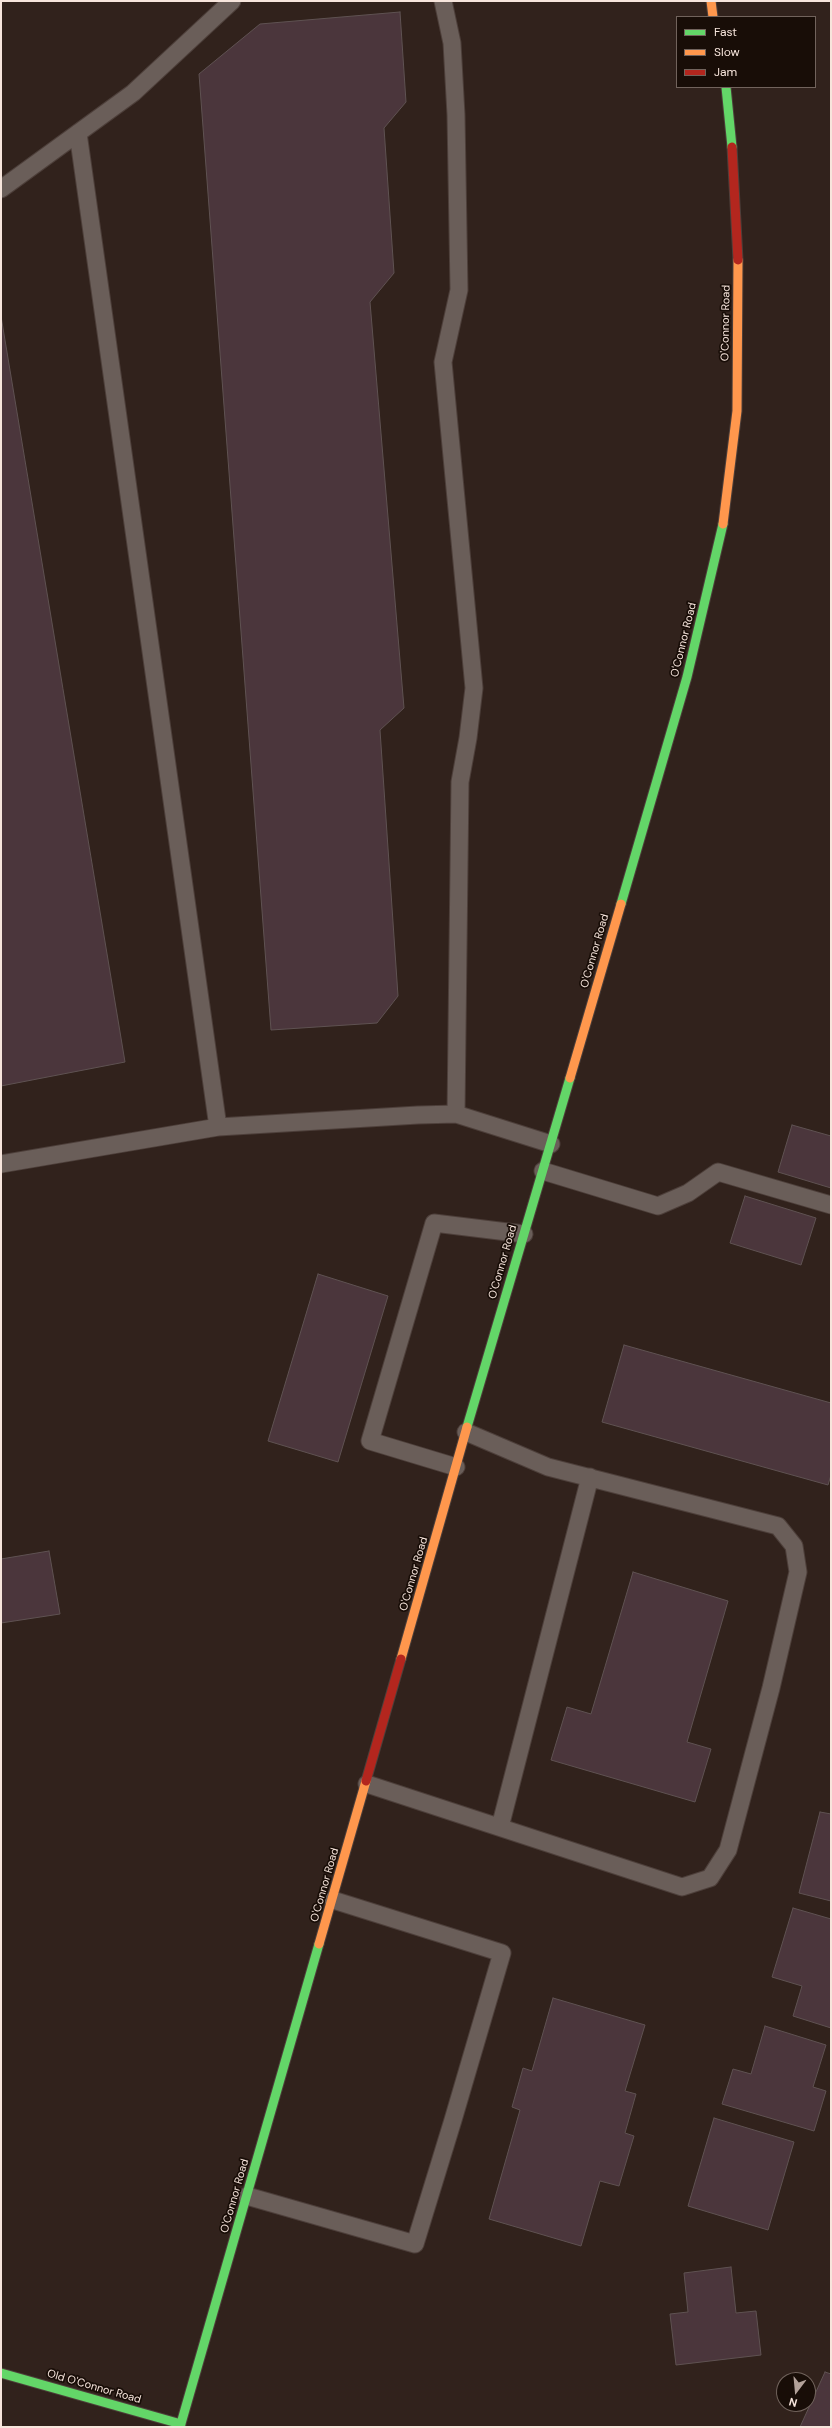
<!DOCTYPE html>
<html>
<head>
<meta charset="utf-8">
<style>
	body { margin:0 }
	#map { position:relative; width:832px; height:2428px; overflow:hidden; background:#31221c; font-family:"DM Sans",sans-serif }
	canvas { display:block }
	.frame { position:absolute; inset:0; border:2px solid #f7e5dc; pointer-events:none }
	.legend { position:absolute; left:676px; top:16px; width:140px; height:72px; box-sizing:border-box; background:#180d07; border:1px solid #71635c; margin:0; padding:5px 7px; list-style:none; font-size:12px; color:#f7e5dc }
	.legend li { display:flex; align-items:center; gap:8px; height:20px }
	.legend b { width:20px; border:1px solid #71635c }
	.north { position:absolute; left:776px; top:2372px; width:40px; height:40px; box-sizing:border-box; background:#180d07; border:1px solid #71635c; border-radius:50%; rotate:196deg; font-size:11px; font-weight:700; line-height:16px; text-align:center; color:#f7e5dc }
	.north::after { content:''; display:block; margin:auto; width:14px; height:18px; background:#b2a199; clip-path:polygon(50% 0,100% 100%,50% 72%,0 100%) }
</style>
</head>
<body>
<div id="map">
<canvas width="832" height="2428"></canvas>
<div class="frame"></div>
<ul class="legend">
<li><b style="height:5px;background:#63d668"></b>Fast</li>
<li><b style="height:5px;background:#ff974d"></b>Slow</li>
<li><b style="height:5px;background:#b3261e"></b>Jam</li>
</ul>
<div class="north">N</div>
</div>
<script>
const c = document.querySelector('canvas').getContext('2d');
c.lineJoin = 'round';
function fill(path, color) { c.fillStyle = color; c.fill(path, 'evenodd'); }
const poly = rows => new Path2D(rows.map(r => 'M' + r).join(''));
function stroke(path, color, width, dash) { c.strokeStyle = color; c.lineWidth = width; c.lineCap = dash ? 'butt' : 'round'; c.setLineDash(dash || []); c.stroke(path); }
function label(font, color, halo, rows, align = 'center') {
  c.font = font + ' "DM Sans",sans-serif'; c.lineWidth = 3.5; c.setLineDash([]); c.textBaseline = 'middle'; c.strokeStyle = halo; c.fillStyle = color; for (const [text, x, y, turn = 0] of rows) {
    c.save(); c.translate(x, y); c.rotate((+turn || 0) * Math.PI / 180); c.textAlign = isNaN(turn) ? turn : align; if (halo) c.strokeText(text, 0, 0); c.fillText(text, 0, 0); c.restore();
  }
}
const building = poly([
	[400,12,406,102,384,128,394,273,370,302,404,708,380,730,398,996,377,1023,271,1030,199,74,260,24,400,12],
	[1,316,125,1062,1,1086,1,316],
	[792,1125,831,1136,831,1188,778,1172,792,1125],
	[745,1196,816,1218,801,1265,730,1243,745,1196],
	[318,1274,388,1296,338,1462,268,1441,318,1274],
	[624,1345,831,1403,831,1475,828,1485,602,1422,624,1345],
	[49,1551,60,1614,1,1623,1,1559,49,1551],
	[633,1572,728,1601,687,1742,711,1749,695,1802,551,1760,567,1707,591,1714,633,1572],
	[820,1812,831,1814,831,1901,799,1893,820,1812],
	[793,1908,831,1919,831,2028,793,2016,802,1986,772,1977,793,1908],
	[553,1998,645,2025,625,2091,636,2094,625,2133,634,2136,619,2186,600,2181,581,2246,489,2219,520,2110,512,2107,523,2068,532,2071,553,1998],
	[765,2026,826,2045,813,2087,826,2091,814,2131,722,2104,733,2069,751,2074,765,2026],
	[714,2118,794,2142,768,2230,688,2206,714,2118],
	[731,2267,736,2313,756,2311,761,2355,676,2365,670,2314,688,2312,684,2273,731,2267],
	[825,2372,831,2374,831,2427,800,2427,825,2372]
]);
fill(building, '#4b363c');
stroke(building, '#5f5252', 1);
const lane = poly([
	[443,1,452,43,456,115,459,290,443,362,474,688,468,738,460,782,456,1114],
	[78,133,218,1127],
	[1,189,133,93,232,1],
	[1,1164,218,1127,418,1115,456,1114,551,1144],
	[543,1171,658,1206,688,1193,718,1172,831,1205],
	[456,1467,370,1441,434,1223,524,1234],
	[367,1784,682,1887,710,1878,728,1850,771,1688,798,1572,794,1546,778,1526,548,1467,466,1432],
	[500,1827,590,1477],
	[247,2196,415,2244,453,2120,502,1953,333,1900]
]);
const fast = poly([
	[726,87,732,147],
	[621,904,687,677,723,524],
	[467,1427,570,1078],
	[1,2373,181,2424],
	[180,2427,319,1944]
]);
const slow = poly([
	[711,1,713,17],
	[723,524,737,411,738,260],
	[570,1078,621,904],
	[401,1659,467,1427],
	[319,1944,366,1781]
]);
const jam = poly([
	[732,147,738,260],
	[366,1781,401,1659]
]);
stroke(lane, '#4d3f3a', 19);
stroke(fast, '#4d3f3a', 11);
stroke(slow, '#4d3f3a', 11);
stroke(jam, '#4d3f3a', 11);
stroke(lane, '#6a5e59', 17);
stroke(fast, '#63d668', 9);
stroke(slow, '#ff974d', 9);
stroke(jam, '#b3261e', 9);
label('11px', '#f7e5dc', '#180d07', [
	["O'Connor Road",726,323,-89],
	["O'Connor Road",684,640,-76],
	["O'Connor Road",595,951,-74],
	["O'Connor Road",503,1262,-74],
	["O'Connor Road",414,1574,-74],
	["O'Connor Road",325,1885,-74],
	["O'Connor Road",235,2196,-74],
	["Old O'Connor Road",94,2387,16]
]);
</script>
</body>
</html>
